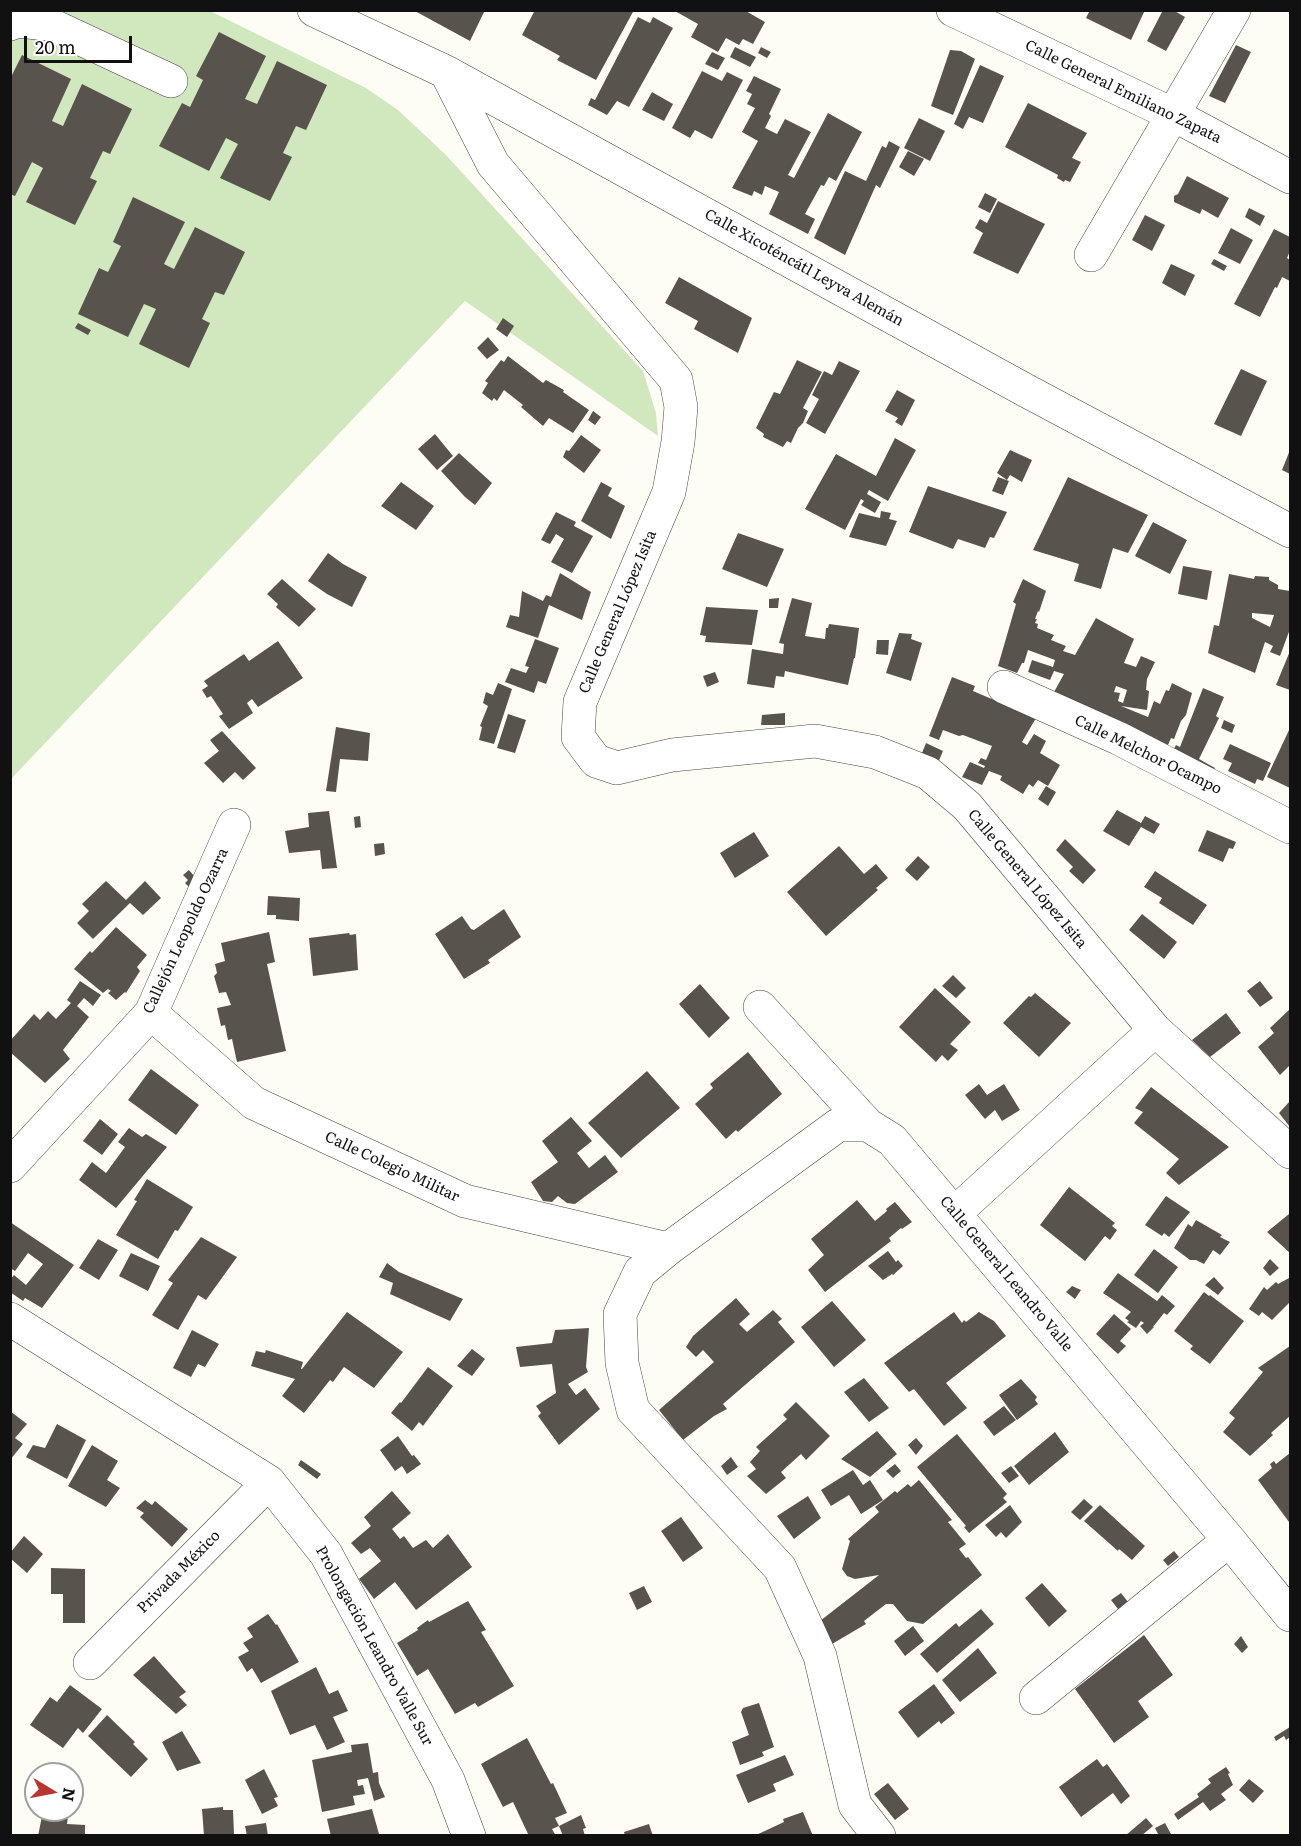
<!DOCTYPE html>
<html>
<head>
<meta charset="utf-8">
<style>
	body { margin:0 }
	#map { position:relative; width:1301px; height:1846px; overflow:hidden; background:#fefdf5; font-family:Literata,serif }
	canvas { display:block }
	.frame { position:absolute; inset:0; border:12px solid #111; pointer-events:none }
	.north { position:absolute; left:24px; top:1762px; width:60px; height:60px; box-sizing:border-box; background:#fff; border:2px solid #a0a0a0; border-radius:50%; rotate:100deg; font-size:16px; font-weight:700; line-height:24px; text-align:center; color:#111 }
	.north::after { content:''; display:block; margin:auto; width:21px; height:27px; background:#b93630; clip-path:polygon(50% 0,100% 100%,50% 72%,0 100%) }
	.scale { position:absolute; left:24px; top:36px; width:108px; height:27px; box-sizing:border-box; border:3px solid #111; border-top:0; padding-left:8px; font-size:18px; line-height:21px; white-space:nowrap; color:#111; -webkit-text-stroke:4px #fff; paint-order:stroke }
</style>
</head>
<body>
<div id="map">
<canvas width="1301" height="1846"></canvas>
<div class="frame"></div>
<div class="north">N</div>
<div class="scale">20 m</div>
</div>
<script>
const c = document.querySelector('canvas').getContext('2d');
c.lineJoin = 'round';
function fill(path, color) { c.fillStyle = color; c.fill(path, 'evenodd'); }
const poly = rows => new Path2D(rows.map(r => 'M' + r).join(''));
function stroke(path, color, width, dash) { c.strokeStyle = color; c.lineWidth = width; c.lineCap = dash ? 'butt' : 'round'; c.setLineDash(dash || []); c.stroke(path); }
function label(font, color, halo, rows, align = 'center') {
  c.font = font + ' Literata,serif'; c.lineWidth = 6; c.setLineDash([]); c.textBaseline = 'middle'; c.strokeStyle = halo; c.fillStyle = color; for (const [text, x, y, turn = 0] of rows) {
    c.save(); c.translate(x, y); c.rotate((+turn || 0) * Math.PI / 180); c.textAlign = isNaN(turn) ? turn : align; if (halo) c.strokeText(text, 0, 0); c.fillText(text, 0, 0); c.restore();
  }
}
fill(poly([
	[11,11,210,11,366,88,398,110,446,155,643,371,656,413,658,436,465,301,11,779]
]), '#d1e8bf');
fill(poly([
	[413,10,485,10,470,41],
	[535,10,634,10,596,80,557,60,560,56,522,35],
	[673,10,744,10,765,22,753,44,743,39,739,45,726,38,718,52,691,37,698,24],
	[1090,10,1145,10,1131,40,1086,18],
	[1163,10,1173,10,1185,17,1166,51,1147,41],
	[638,17,650,23,653,17,673,28,629,107,617,101,607,115,588,105,591,98,595,100],
	[219,32,266,56,245,99,257,104,277,61,327,85,306,130,296,126,283,153,292,157,270,201,220,178,238,144,226,138,209,171,159,146,182,103,190,107,203,80,196,76],
	[1236,45,1251,52,1225,103,1209,96],
	[735,47,756,57,750,67,730,57],
	[761,47,771,52,767,58,758,53],
	[950,50,961,51,975,59,953,115,931,106],
	[712,52,725,58,718,70,705,64],
	[22,55,71,79,52,121,63,126,82,84,132,109,110,154,103,151,90,178,97,181,75,225,26,202,43,168,32,162,15,196,10,194,10,79],
	[980,65,1004,76,983,123,969,117,963,129,954,124],
	[702,71,722,81,727,72,743,80,712,139,695,130,690,138,672,128],
	[754,76,781,89,769,114,771,116,765,128,777,134,785,119,811,132,788,175,794,178,828,113,862,132,836,181,829,177,824,186,821,185,805,214,815,219,808,234,769,214,779,192,765,186,762,195,754,191,752,196,732,188,758,141,742,132,755,108,747,104,752,94,746,91],
	[652,92,673,104,664,121,642,110],
	[1028,103,1087,133,1072,158,1081,162,1070,182,1065,180,1064,182,1057,178,1058,175,1005,147],
	[919,118,945,131,930,161,904,148],
	[889,141,900,147,880,188,876,185,845,255,814,238,845,171,866,181,882,146,886,148],
	[908,151,924,159,914,176,899,167],
	[1187,176,1229,198,1218,218,1202,209,1200,214,1174,202,1174,196,1178,194],
	[985,193,997,199,990,213,978,207],
	[133,197,185,222,164,264,174,269,195,227,245,252,224,295,215,292,202,319,210,323,189,368,139,344,156,309,144,304,128,337,78,314,99,268,108,272,121,246,113,242],
	[998,201,1045,224,1018,274,973,253,983,233,975,228,980,219,987,223],
	[1249,208,1265,216,1260,226,1245,217],
	[1145,215,1165,225,1152,251,1132,240],
	[1231,228,1253,240,1240,264,1218,253],
	[1274,229,1290,237,1290,251,1287,258,1290,260,1290,281,1282,277,1277,288,1275,287,1260,317,1234,304],
	[1214,259,1227,266,1224,271,1211,264],
	[1171,264,1195,275,1185,296,1162,283],
	[679,277,752,318,738,353,694,329,698,321,665,303],
	[503,318,514,326,507,337,496,329],
	[78,323,91,330,88,335,75,328],
	[488,337,499,350,487,359,477,348],
	[508,356,543,383,546,380,564,390,563,392,589,410,573,433,549,418,543,426,521,407,523,405,504,390,497,401,494,398,492,401,482,393,488,383,485,381,501,360,504,362],
	[797,360,822,372,803,408,808,411,803,423,798,428,791,443,787,441,783,447,763,437,764,434,756,428,774,392,780,394],
	[839,361,860,371,825,434,806,423,819,399,812,395,824,371,832,375],
	[1241,369,1267,381,1241,436,1214,424],
	[897,390,915,400,902,426,895,422,898,418,885,411],
	[593,411,601,417,595,425,588,420],
	[435,434,453,456,437,470,418,449],
	[581,435,601,450,584,473,563,457,566,450,569,451],
	[895,438,916,450,888,501,869,490,867,494,881,502,875,513,861,505,864,501,861,499,845,530,805,509,836,454,876,476],
	[1010,450,1032,460,1022,482,1010,475,1007,480,997,473],
	[1290,450,1290,474,1282,470],
	[459,453,492,483,475,505,465,497,441,471],
	[998,477,1009,481,1003,495,992,491],
	[1068,477,1148,515,1128,553,1113,548,1101,589,1074,581,1079,564,1033,550],
	[401,482,434,506,416,530,381,506],
	[601,482,612,488,608,496,625,506,611,539,581,521],
	[928,486,1007,512,994,538,990,537,985,548,958,539,953,549,909,532],
	[881,511,891,513,889,519,897,521,886,546,849,537,859,513,880,518],
	[556,512,576,522,574,526,593,536,572,573,551,562,564,539,556,534,550,544,541,540],
	[1153,522,1187,540,1170,574,1135,556],
	[738,533,784,549,767,587,722,569],
	[328,553,343,564,367,577,352,607,327,594,308,581],
	[1183,566,1212,571,1207,600,1178,594],
	[560,573,591,592,582,620,549,605,538,638,506,627,510,615,519,617,522,591,543,601,546,595,551,597],
	[1229,574,1254,579,1255,576,1269,577,1269,580,1278,585,1278,589,1290,591,1290,629,1280,656,1270,652,1273,646,1265,642,1255,673,1208,653,1214,625,1219,626],
	[1252,613,1274,615,1270,627,1252,618],
	[282,579,316,609,299,627,276,607,278,604,267,594],
	[1023,579,1046,591,1039,612,1038,611,1035,619,1037,619,1035,623,1038,624,1037,628,1054,635,1051,640,1066,646,1063,651,1075,655,1096,618,1134,639,1124,663,1136,667,1141,656,1155,662,1147,679,1146,690,1149,691,1147,710,1121,706,1148,717,1154,701,1160,704,1166,690,1169,691,1172,683,1192,693,1186,715,1181,721,1174,739,1171,738,1168,745,1147,736,1114,730,1118,720,1054,692,1064,674,1054,671,1050,680,1028,672,1032,660,1053,667,1055,660,1028,650,1024,663,1022,663,1017,673,998,666,1016,604,1013,602],
	[1116,686,1127,690,1123,703,1118,701,1120,693,1114,692],
	[779,598,778,608,769,608,769,599],
	[792,598,812,603,805,636,825,639,826,628,828,628,829,624,859,628,855,658,854,658,848,685,785,671,784,677,776,676,774,688,747,684,752,649,783,654,784,644,779,643],
	[706,607,758,610,752,645,705,642,706,636,700,635],
	[899,633,912,634,911,639,922,643,911,681,886,673],
	[535,639,559,648,546,684,538,681,534,693,505,682,511,668,526,673,529,667,525,666],
	[877,640,889,640,888,655,876,654],
	[278,641,303,678,258,707,252,699,247,703,253,713,229,729,219,716,223,714,211,696,207,698,202,690,208,686,204,681,244,654,249,661],
	[1290,651,1290,690,1276,685],
	[715,672,719,682,707,687,703,676],
	[952,677,975,686,973,691,1036,718,1022,742,1027,745,1034,734,1046,741,1040,753,1060,765,1048,786,1038,780,1033,787,1029,784,1023,794,1000,780,1002,776,989,771,982,785,962,777,970,762,984,768,985,766,978,763,981,758,986,760,992,746,963,735,959,736,943,730,939,740,929,736],
	[498,683,512,689,494,744,479,740,482,727,480,726,488,706,483,703,486,692,493,695],
	[1203,688,1224,697,1216,716,1219,718,1199,759,1215,768,1207,782,1167,761,1176,745,1180,747],
	[785,713,785,725,761,725,762,715],
	[508,714,526,720,515,753,497,748],
	[1224,720,1235,725,1232,733,1221,728],
	[336,727,370,733,368,761,340,759,336,792,326,791],
	[1290,728,1290,788,1267,777],
	[222,731,256,768,243,780,235,772,223,783,204,763,219,751,210,740],
	[926,743,943,751,937,765,920,758],
	[1230,744,1271,763,1263,781,1257,779,1255,784,1228,771,1232,763,1223,759],
	[1046,786,1056,792,1048,806,1038,799],
	[1117,810,1141,823,1145,816,1160,824,1154,834,1141,827,1129,846,1103,831],
	[329,811,337,868,322,869,320,850,289,853,285,831,309,827,308,813],
	[360,816,361,827,355,828,354,817],
	[1207,830,1236,842,1233,849,1229,848,1223,862,1198,851],
	[754,832,769,856,735,878,720,853],
	[1065,839,1096,870,1083,884,1069,871,1073,867,1056,850],
	[384,843,385,854,375,856,374,844],
	[839,846,864,874,876,864,888,878,876,888,878,890,826,936,787,892],
	[918,856,930,867,917,881,905,870],
	[189,870,200,883,194,892,185,883,188,880,183,875],
	[1155,871,1207,905,1193,925,1159,903,1162,898,1144,887],
	[106,881,126,900,145,881,161,898,143,915,130,903,93,939,77,923,89,911,82,904],
	[268,896,300,898,299,921,276,919,276,915,267,915],
	[504,909,521,937,488,960,490,963,464,979,435,934,462,916,471,929,474,930],
	[1142,914,1177,942,1164,959,1129,930],
	[116,927,147,955,137,967,140,971,126,993,125,992,116,1000,108,993,111,991,108,989,103,993,74,969,90,951,92,953],
	[269,932,275,962,267,964,286,1051,237,1062,232,1039,228,1040,225,1025,221,1026,217,1008,231,1005,226,992,219,993,214,976,217,973,215,964,225,961,221,943],
	[349,933,350,935,356,934,358,970,313,976,309,938],
	[953,975,966,988,956,998,942,986],
	[80,981,101,995,93,1006,84,998,77,1006,89,1017,63,1050,70,1059,45,1083,10,1052,10,1041,34,1014,40,1020,48,1011,56,1019,71,1003,67,1000],
	[1260,981,1273,998,1260,1007,1247,991],
	[700,984,730,1018,709,1038,679,1004],
	[935,988,971,1022,950,1044,958,1050,948,1061,942,1055,936,1062,899,1027],
	[1035,993,1071,1023,1039,1057,1003,1023,1029,996,1031,997],
	[1290,1009,1290,1065,1280,1075,1258,1047,1274,1033,1270,1028],
	[1226,1013,1241,1033,1210,1057,1192,1040],
	[748,1052,782,1094,738,1132,736,1130,726,1139,695,1104,713,1088,710,1084],
	[151,1069,199,1105,176,1135,128,1100],
	[647,1071,680,1108,621,1158,588,1123],
	[979,1084,987,1095,1004,1084,1020,1110,1002,1121,995,1110,985,1119,965,1095],
	[1151,1087,1229,1147,1179,1185,1166,1173,1179,1159,1134,1123,1143,1112,1135,1108],
	[1290,1101,1290,1127,1279,1113],
	[571,1117,592,1141,577,1153,589,1168,605,1155,618,1172,575,1204,567,1203,558,1196,552,1202,543,1201,531,1182,558,1162,542,1141],
	[100,1119,118,1134,102,1155,83,1141],
	[129,1128,142,1137,146,1134,167,1147,116,1208,79,1180,92,1162,106,1173,125,1147,118,1142],
	[147,1179,193,1207,178,1231,175,1230,158,1259,116,1235,137,1201,134,1200],
	[1069,1187,1115,1223,1112,1226,1117,1230,1110,1240,1105,1236,1085,1261,1040,1225],
	[1166,1196,1190,1212,1169,1237,1164,1233,1162,1236,1145,1225],
	[857,1200,875,1221,887,1211,886,1209,895,1202,912,1222,902,1229,901,1228,889,1238,891,1241,825,1292,808,1270,824,1255,811,1239],
	[1289,1214,1290,1216,1290,1253,1267,1232],
	[1196,1220,1222,1235,1220,1237,1230,1242,1220,1255,1213,1250,1204,1264,1196,1260,1190,1260,1174,1248,1188,1224,1192,1227],
	[10,1222,74,1265,42,1308,25,1298,23,1301,10,1292,10,1280,14,1275,26,1285,43,1264,28,1253,15,1271,10,1268],
	[201,1237,237,1257,206,1300,198,1295,178,1330,152,1315,173,1283,168,1280],
	[98,1239,118,1250,99,1280,79,1268],
	[1154,1249,1178,1267,1158,1293,1134,1275],
	[888,1251,896,1262,898,1260,903,1266,893,1275,892,1274,883,1280,868,1266],
	[131,1253,160,1266,148,1291,119,1276],
	[1270,1259,1279,1268,1270,1276,1263,1268],
	[387,1263,399,1272,463,1299,450,1321,390,1294,393,1283,379,1277],
	[1118,1273,1157,1301,1162,1295,1175,1306,1167,1315,1164,1313,1153,1327,1154,1327,1147,1334,1140,1326,1144,1323,1141,1321,1136,1328,1127,1322,1129,1321,1125,1318,1131,1312,1103,1293],
	[1214,1277,1224,1288,1218,1295,1205,1285],
	[1289,1278,1290,1280,1290,1302,1272,1320,1262,1312,1259,1316,1249,1309,1264,1287,1267,1290,1276,1282,1278,1284],
	[1072,1286,1081,1290,1075,1299,1066,1292],
	[1204,1292,1209,1296,1210,1295,1244,1321,1210,1364,1190,1349,1193,1346,1174,1331],
	[736,1298,750,1314,739,1324,747,1332,773,1310,782,1319,778,1322,795,1342,723,1404,727,1409,714,1416,683,1440,659,1410,714,1362,703,1350,696,1357,686,1347,693,1336],
	[832,1301,866,1340,834,1367,801,1327],
	[347,1312,403,1352,374,1388,344,1367,333,1382,330,1380,304,1413,282,1396,295,1379,251,1366,256,1351,265,1353,266,1350,303,1362,301,1369,302,1369],
	[954,1312,962,1323,964,1320,966,1322,979,1312,994,1321,1006,1336,946,1383,967,1408,944,1426,914,1389,909,1392,884,1363],
	[1114,1314,1131,1329,1120,1341,1126,1346,1118,1354,1096,1334],
	[589,1328,586,1367,588,1372,568,1384,576,1395,585,1388,600,1409,559,1445,538,1416,541,1413,536,1406,556,1393,552,1364,520,1367,516,1347,552,1343,555,1330],
	[192,1330,219,1344,205,1367,198,1364,191,1377,173,1368],
	[1290,1346,1290,1416,1271,1433,1273,1435,1250,1456,1223,1432,1235,1418,1229,1413,1263,1372,1258,1368],
	[472,1349,485,1359,472,1376,457,1366],
	[428,1367,453,1386,423,1426,419,1422,412,1431,391,1413,400,1402,401,1403],
	[864,1378,889,1408,869,1422,844,1392],
	[1021,1379,1037,1397,1035,1400,1038,1404,1017,1420,999,1395],
	[796,1402,830,1436,806,1460,801,1454,781,1472,786,1478,766,1494,747,1476,756,1469,750,1462,760,1451,756,1447,787,1419,783,1415],
	[1004,1406,1016,1420,994,1436,983,1422],
	[10,1411,27,1424,15,1438,23,1444,10,1460],
	[57,1424,86,1440,67,1479,26,1457,33,1445,45,1448],
	[877,1431,897,1454,870,1477,841,1459],
	[1055,1432,1069,1452,1029,1485,1014,1466],
	[957,1434,1007,1494,1003,1498,1007,1502,969,1533,964,1527,966,1526,917,1467],
	[398,1436,412,1456,414,1455,421,1464,407,1474,402,1466,395,1471,380,1450],
	[916,1438,923,1446,916,1455,908,1445],
	[92,1445,118,1461,107,1480,120,1488,106,1507,68,1486],
	[1290,1453,1290,1521,1289,1522,1258,1480,1272,1468,1270,1464,1274,1461,1276,1464],
	[731,1457,738,1467,727,1475,721,1466],
	[301,1460,321,1474,317,1479,298,1465],
	[895,1464,901,1471,893,1478,886,1471],
	[1011,1466,1019,1476,1009,1483,1001,1473],
	[853,1470,863,1485,870,1480,883,1500,861,1514,849,1495,831,1506,821,1490],
	[919,1480,952,1520,948,1522,966,1544,959,1549,966,1558,968,1557,982,1575,923,1624,907,1621,893,1604,886,1604,864,1621,866,1624,832,1644,820,1621,879,1575,855,1579,847,1576,842,1569,850,1541,848,1539,879,1512,875,1507,895,1491,897,1493,908,1484,911,1487],
	[392,1491,411,1513,392,1529,400,1539,404,1536,413,1548,426,1540,433,1548,448,1534,472,1567,416,1610,395,1582,374,1599,359,1579,381,1561,370,1548,361,1554,351,1543,371,1526,364,1517],
	[808,1496,821,1518,794,1539,777,1516],
	[1084,1499,1093,1507,1080,1520,1071,1512],
	[145,1500,152,1505,155,1501,188,1529,172,1547,140,1517,144,1513,136,1508],
	[1010,1505,1022,1522,1006,1538,1001,1532,996,1537,985,1525],
	[1100,1505,1145,1546,1132,1560,1119,1549,1118,1551,1084,1521],
	[681,1517,703,1548,683,1562,661,1531],
	[24,1536,43,1554,27,1573,10,1558,10,1553],
	[1174,1551,1179,1557,1168,1566,1163,1560],
	[51,1568,85,1569,85,1623,63,1623,63,1594,51,1594],
	[1042,1583,1067,1611,1049,1627,1025,1598],
	[644,1586,652,1602,637,1610,629,1593],
	[1121,1593,1128,1602,1118,1609,1111,1600],
	[468,1601,486,1630,481,1632,514,1686,478,1707,475,1703,455,1714,428,1669,417,1676,397,1643,418,1630,417,1628,428,1620,429,1622],
	[981,1609,994,1624,937,1673,920,1654,956,1623,959,1627],
	[268,1614,276,1625,277,1624,299,1662,261,1683,252,1668,247,1672,238,1657,249,1651,243,1643,253,1637,247,1628],
	[913,1626,924,1641,905,1656,894,1641],
	[1144,1635,1173,1675,1138,1701,1149,1717,1114,1743,1075,1689],
	[1241,1636,1248,1647,1242,1653,1234,1644],
	[978,1648,997,1673,960,1702,942,1680],
	[154,1656,186,1692,179,1697,187,1705,176,1714,133,1675],
	[316,1667,329,1694,338,1690,348,1711,333,1717,345,1742,327,1750,315,1725,290,1735,271,1691],
	[934,1684,955,1713,941,1724,939,1721,918,1738,898,1712],
	[70,1685,102,1709,83,1733,78,1728,63,1748,30,1725,50,1697,57,1702],
	[759,1703,774,1747,762,1752,764,1756,740,1765,732,1742,749,1735,741,1712,743,1708],
	[107,1715,135,1742,133,1744,148,1759,131,1777,88,1736],
	[1290,1727,1290,1737,1286,1740,1284,1736,1276,1741,1274,1737],
	[182,1731,201,1763,177,1771,162,1742],
	[527,1738,551,1784,553,1783,567,1813,555,1818,559,1826,552,1829,556,1836,529,1836,513,1802,503,1807,481,1764],
	[368,1743,373,1773,378,1772,379,1783,385,1797,374,1801,368,1778,357,1780,358,1786,363,1785,365,1794,353,1796,355,1805,322,1812,312,1760,352,1752,351,1745],
	[785,1755,794,1775,773,1784,776,1791,748,1803,736,1775],
	[1097,1759,1103,1767,1107,1764,1130,1796,1121,1804,1113,1793,1081,1817,1059,1787],
	[1226,1767,1230,1773,1228,1774,1233,1785,1221,1794,1226,1800,1210,1811,1203,1802,1178,1820,1174,1814,1199,1797,1197,1794,1211,1783,1208,1779],
	[264,1769,278,1797,274,1798,278,1806,262,1814,245,1780],
	[1249,1779,1264,1791,1253,1803,1239,1790],
	[888,1783,909,1809,895,1820,874,1794],
	[223,1807,223,1810,233,1810,234,1834,204,1836,202,1809],
	[372,1809,379,1834,372,1836,331,1836,327,1819],
	[45,1810,69,1810,67,1824,85,1825,85,1836,38,1836,42,1816,44,1816],
	[803,1812,813,1836,754,1836,784,1822,783,1819],
	[581,1815,586,1828,583,1829,585,1836,563,1836,559,1826],
	[1146,1818,1153,1826,1141,1836,1125,1836],
	[266,1823,268,1836,247,1836,245,1826],
	[1165,1823,1171,1834,1168,1836,1159,1836,1155,1828],
	[649,1824,653,1836,625,1836,624,1832]
]), '#59534d');
const minor = poly([
	[314,10,446,72,1025,390,1290,531],
	[953,10,1174,115,1290,177],
	[10,24,17,21,49,24,171,81],
	[446,72,493,164,676,380,681,407,678,442,669,492,580,702,578,737,596,761,617,768,672,755,815,741,875,752,928,773,967,806,1155,1030,1290,1152],
	[1091,255,1234,10],
	[1004,687,1118,738,1290,827],
	[760,1007,868,1125,892,1140,1229,1540,1290,1615],
	[151,1013,254,1103,465,1201,668,1249],
	[868,1125,838,1125,668,1249,640,1272,620,1314,622,1363,633,1410,780,1568,820,1656,855,1805,879,1836],
	[10,1166,151,1013,234,825],
	[955,1213,1155,1030],
	[10,1319,269,1482,326,1554,448,1780,469,1836],
	[90,1663,269,1482],
	[1036,1698,1229,1540]
]);
stroke(minor, '#444', 34);
stroke(minor, '#fff', 33);
label('15px', '#111', '#fff', [
	["Calle General Emiliano Zapata",1123,92,26],
	["Calle Xicoténcátl Leyva Alemán",804,268,29],
	["Calle General López Isita",618,612,-67],
	["Calle Melchor Ocampo",1148,755,26],
	["Calle General López Isita",1027,879,50],
	["Callejón Leopoldo Ozarra",186,931,-65],
	["Calle Colegio Militar",392,1167,25],
	["Calle General Leandro Valle",1006,1274,50],
	["Privada México",179,1572,-45],
	["Prolongación Leandro Valle Sur",374,1646,61]
]);
</script>
</body>
</html>
